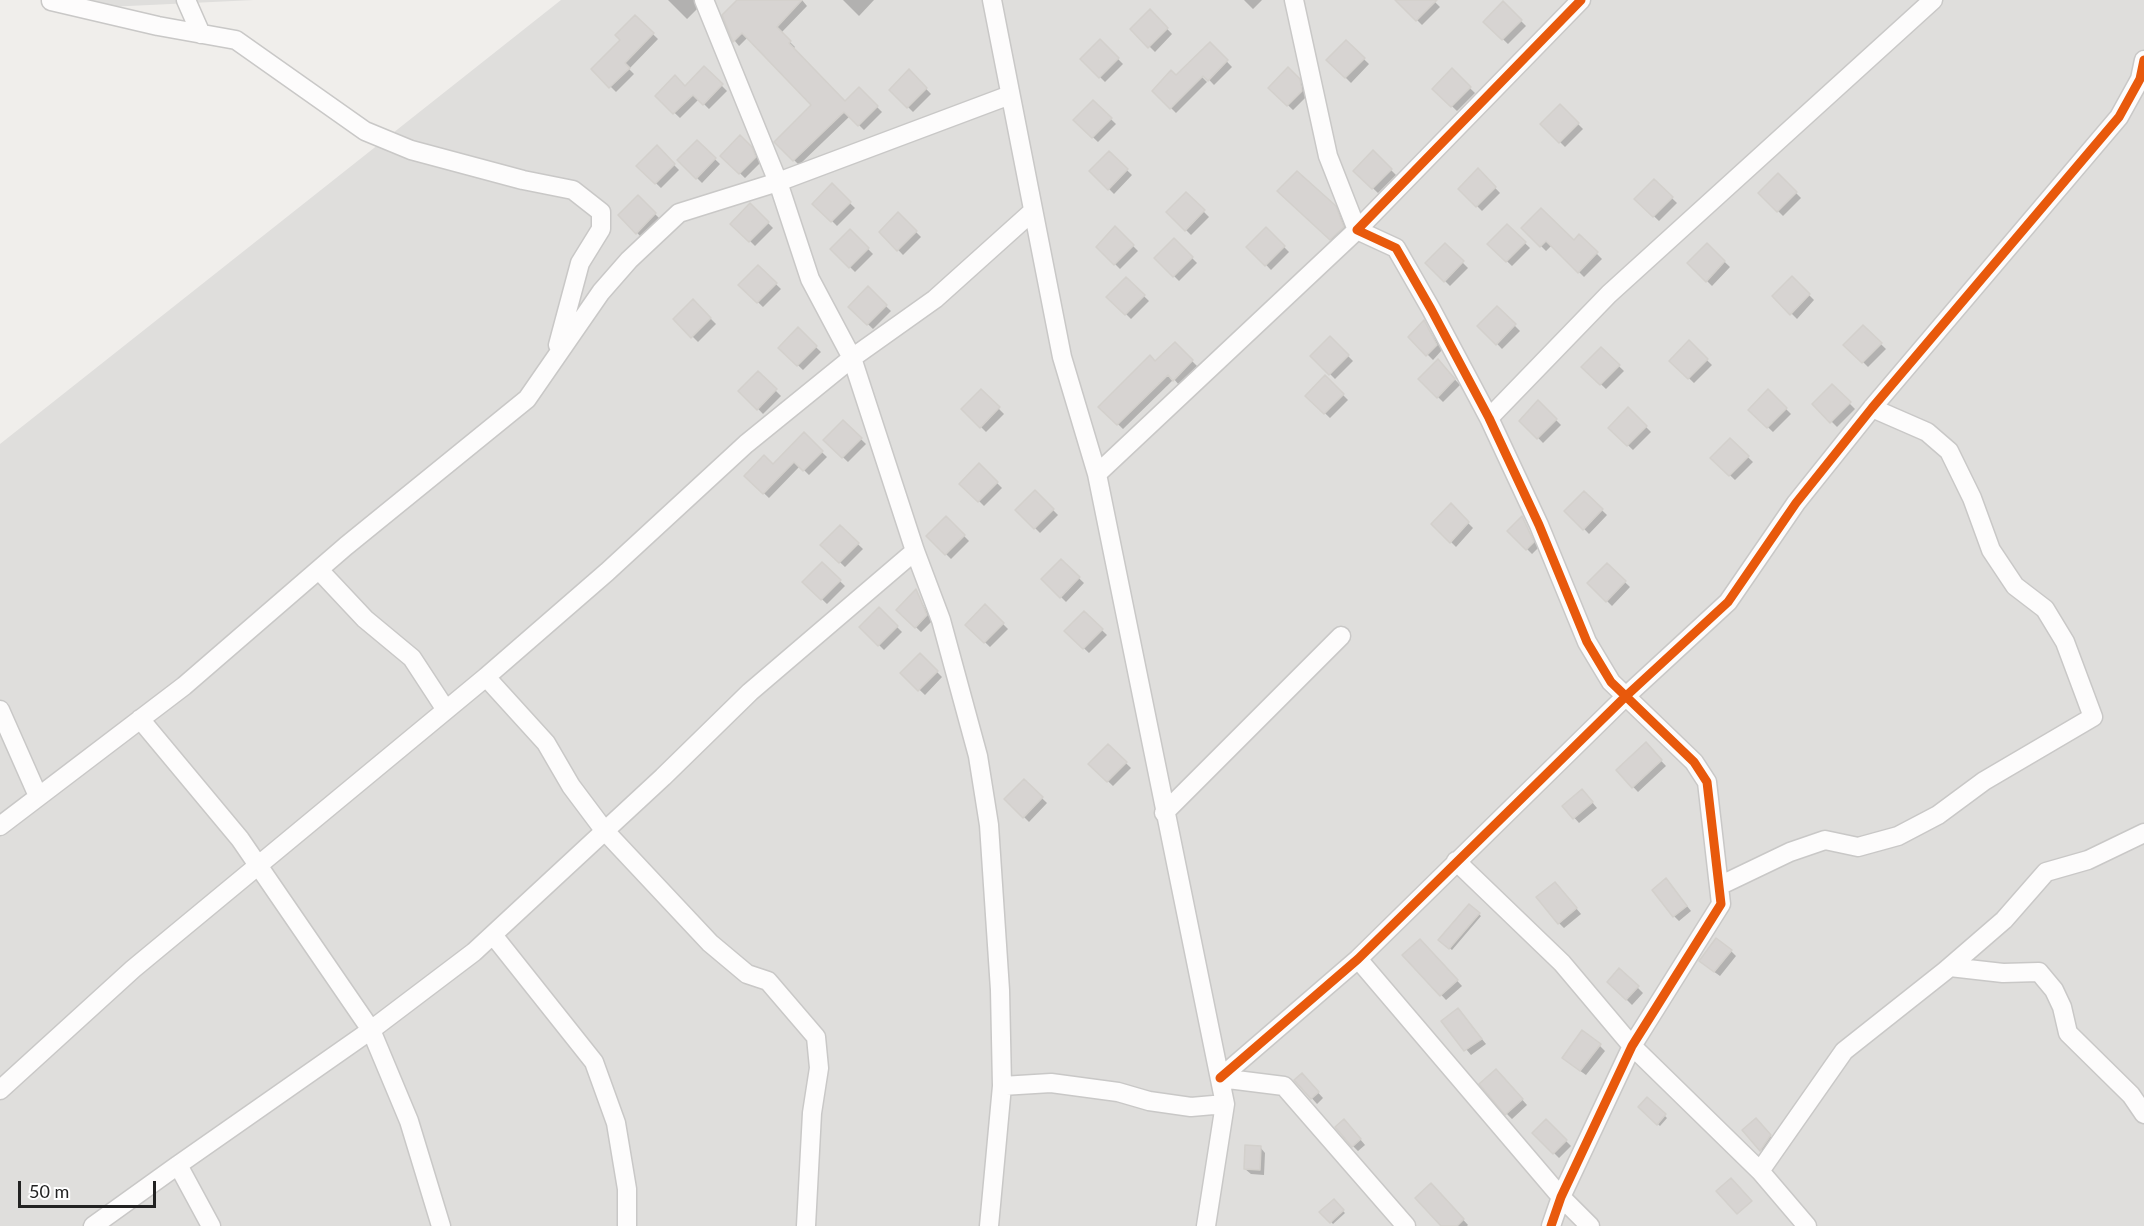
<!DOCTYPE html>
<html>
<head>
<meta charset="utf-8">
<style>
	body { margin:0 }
	#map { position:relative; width:2144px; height:1226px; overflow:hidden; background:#f0eeeb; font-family:Lato,sans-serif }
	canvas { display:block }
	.scale { position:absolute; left:18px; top:1181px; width:138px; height:27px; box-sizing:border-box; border:3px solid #222; border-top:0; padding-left:8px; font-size:18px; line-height:21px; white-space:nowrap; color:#222; -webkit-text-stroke:4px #fff; paint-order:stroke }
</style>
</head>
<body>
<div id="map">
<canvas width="2144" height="1226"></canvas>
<div class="scale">50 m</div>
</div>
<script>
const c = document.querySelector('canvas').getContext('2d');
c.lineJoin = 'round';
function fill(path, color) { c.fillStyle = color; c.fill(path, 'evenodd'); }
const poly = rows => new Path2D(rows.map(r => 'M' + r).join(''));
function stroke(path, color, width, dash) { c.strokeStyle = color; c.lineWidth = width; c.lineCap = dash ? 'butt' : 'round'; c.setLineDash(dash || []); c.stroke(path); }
fill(poly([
	[57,0,254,0,66,9],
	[561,0,2144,0,2144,1226,0,1226,0,444]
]), '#dfdedc');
fill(poly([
	[668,0,701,0,698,8,687,19],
	[739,0,802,0,807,6,781,33,795,47,793,49,845,103,859,89,882,112,864,130,850,116,799,165,776,142,813,105,748,37,739,46,735,41,724,16],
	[843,0,874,0,859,16],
	[1244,0,1262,0,1253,9],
	[1402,0,1433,0,1440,7,1422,25,1399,2],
	[1503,3,1526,26,1508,44,1485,22],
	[1150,11,1172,34,1155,52,1132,29],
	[635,17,658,39,629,69,634,74,616,92,593,69,622,40],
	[1100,41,1123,64,1105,82,1082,59],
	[1346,42,1369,64,1351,83,1328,60],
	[1210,44,1232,67,1214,85,1199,69,1197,72,1207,82,1176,113,1154,91,1176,77],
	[704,68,727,91,709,109,699,99,680,118,657,96,685,88],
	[1288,70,1304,86,1307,96,1293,110,1270,88],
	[909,71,931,94,913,112,891,90],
	[1452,71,1475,93,1457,111,1434,89],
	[1093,102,1116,124,1098,142,1075,120],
	[1560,106,1583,129,1565,147,1542,124],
	[740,137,757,154,760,163,745,178,722,156],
	[697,142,720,164,702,183,679,160],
	[657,148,679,170,661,188,638,166],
	[1373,152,1396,175,1378,193,1355,171],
	[1109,153,1132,175,1114,194,1091,171],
	[1478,170,1500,193,1482,211,1460,189],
	[1778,175,1801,198,1783,216,1760,193],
	[1654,181,1677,203,1659,221,1636,199],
	[832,186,855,208,837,226,815,204],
	[1186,194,1209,217,1191,235,1168,212],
	[638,197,660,219,642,238,620,215],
	[750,205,773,228,755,246,733,224],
	[1334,207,1340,213,1348,233,1336,244,1303,212],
	[898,214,921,237,903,255,881,232],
	[1507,226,1530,248,1512,266,1489,244],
	[1115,228,1138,251,1120,269,1098,247],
	[1523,228,1574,242,1579,236,1602,259,1584,277,1552,245,1546,251],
	[1266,229,1289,252,1271,270,1249,247],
	[850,231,873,254,855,272,832,249],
	[1174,240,1197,263,1179,281,1156,258],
	[1445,245,1468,268,1450,286,1427,263],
	[1707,245,1730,267,1712,286,1689,263],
	[758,267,781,289,763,307,740,285],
	[1792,278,1814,300,1797,319,1774,296],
	[1126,279,1149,301,1131,319,1109,297],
	[868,289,891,311,873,329,850,307],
	[693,301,716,324,698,342,675,319],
	[1497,308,1520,331,1502,349,1480,326],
	[1424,322,1442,350,1433,360,1410,337],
	[1863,327,1886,349,1868,367,1846,345],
	[798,330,821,352,803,370,780,348],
	[1330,338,1353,361,1335,379,1312,356],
	[1689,343,1712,365,1694,383,1671,361],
	[1175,344,1197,366,1179,385,1174,379,1123,429,1100,407,1155,363],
	[1601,349,1624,371,1606,389,1583,367],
	[1438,361,1460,385,1443,402,1420,379],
	[758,373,781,396,763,414,741,391],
	[1325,377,1348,400,1330,418,1307,396],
	[1832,386,1855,409,1837,427,1814,404],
	[981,391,1004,414,986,432,963,409],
	[1768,391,1791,414,1773,432,1750,410],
	[1538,402,1561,425,1543,443,1521,420],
	[1628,409,1651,432,1633,450,1610,428],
	[843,422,866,444,848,462,825,440],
	[804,435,827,457,809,475,800,466,769,498,746,476,773,466],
	[1730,440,1753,462,1735,480,1712,458],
	[979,465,1002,488,984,506,962,484],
	[1035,492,1058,515,1040,533,1017,510],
	[1584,493,1607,515,1589,534,1567,511],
	[1451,506,1473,528,1456,547,1433,524],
	[946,518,969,541,951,559,928,536],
	[1522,518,1538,548,1532,554,1509,531],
	[840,527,863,549,845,567,822,545],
	[1061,561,1084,583,1066,602,1043,579],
	[822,564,845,586,827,604,804,582],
	[1607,565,1630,587,1612,606,1589,583],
	[916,592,932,621,921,632,898,610],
	[985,606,1008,629,990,647,967,625],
	[879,609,902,632,884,650,861,627],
	[1084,613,1107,635,1089,653,1066,631],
	[920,655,942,677,925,695,902,673],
	[1646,745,1666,766,1638,792,1618,771],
	[1108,746,1131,768,1113,786,1090,764],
	[1024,781,1047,803,1029,822,1006,799],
	[1587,796,1597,808,1579,823,1564,806],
	[1671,886,1691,911,1679,921,1674,916],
	[1560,889,1581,914,1564,928,1559,923],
	[1469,906,1481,916,1452,950,1440,940],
	[1420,941,1462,986,1446,1000,1404,955],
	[1731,951,1736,956,1720,976,1706,966],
	[1620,970,1643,993,1632,1005,1609,982],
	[1458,1010,1486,1044,1471,1055,1443,1021],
	[1600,1046,1605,1051,1586,1075,1569,1063],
	[1302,1075,1323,1098,1317,1104,1296,1080],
	[1501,1076,1527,1105,1512,1119,1507,1114],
	[1647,1099,1667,1118,1660,1126,1640,1107],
	[1546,1121,1571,1146,1559,1158,1534,1133],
	[1349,1126,1365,1145,1358,1151,1353,1146],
	[1761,1126,1775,1142,1766,1155,1745,1131],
	[1260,1147,1265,1153,1264,1175,1251,1174,1245,1169],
	[1431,1185,1468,1225,1467,1226,1443,1226],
	[1333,1201,1345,1213,1333,1224,1322,1212]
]), '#0003');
const building = poly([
	[737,0,802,0,777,27,791,41,789,43,845,101,859,87,878,106,858,126,844,112,793,161,774,142,811,105,742,33,733,42,722,15,737,0],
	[1395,0,1437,0,1416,21,1395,0],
	[1503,1,1522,20,1502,40,1483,22,1503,1],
	[1150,9,1168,28,1148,48,1130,29,1150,9],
	[635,15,654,33,625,63,630,68,609,88,591,69,620,40,615,35,635,15],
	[1100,39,1119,58,1099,78,1080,59,1100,39],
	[1346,40,1365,58,1345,78,1326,60,1346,40],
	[1210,42,1228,60,1208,81,1203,76,1170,109,1152,91,1171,70,1176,75,1210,42],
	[704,66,723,84,703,105,693,95,673,114,655,96,675,75,685,86,704,66],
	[1288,67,1300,79,1302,91,1287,106,1268,88,1288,67],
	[1452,68,1471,87,1451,107,1432,89,1452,68],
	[909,69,927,88,907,108,889,90,909,69],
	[1093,100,1112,118,1092,138,1073,120,1093,100],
	[1560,104,1579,123,1559,143,1540,124,1560,104],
	[740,135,752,147,756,157,739,174,720,156,740,135],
	[697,140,716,158,696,179,677,160,697,140],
	[657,145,675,164,655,184,636,166,657,145],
	[1373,150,1392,169,1372,189,1353,171,1373,150],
	[1109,151,1128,169,1108,190,1089,171,1109,151],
	[1478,168,1496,187,1476,207,1458,189,1478,168],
	[1297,171,1336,206,1344,227,1330,240,1277,191,1297,171],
	[1778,173,1797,192,1777,212,1758,193,1778,173],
	[1654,179,1673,197,1653,217,1634,199,1654,179],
	[832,183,851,202,831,222,812,204,832,183],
	[1186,192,1205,210,1185,231,1166,212,1186,192],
	[638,195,656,213,636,234,618,215,638,195],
	[750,203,769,222,749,242,730,224,750,203],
	[1541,208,1574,240,1579,234,1598,252,1578,273,1546,241,1540,247,1521,228,1541,208],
	[898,212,917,231,897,251,879,232,898,212],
	[1507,224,1526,242,1506,262,1487,244,1507,224],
	[1115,226,1134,245,1114,265,1096,247,1115,226],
	[1266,227,1285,246,1265,266,1246,247,1266,227],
	[850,229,869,248,849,268,830,249,850,229],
	[1174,238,1193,257,1173,277,1154,258,1174,238],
	[1445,243,1464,261,1444,282,1425,263,1445,243],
	[1707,243,1725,261,1706,282,1687,263,1707,243],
	[758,265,777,283,757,303,738,285,758,265],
	[1792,276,1810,294,1790,315,1772,296,1792,276],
	[1126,277,1145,295,1125,315,1106,297,1126,277],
	[868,286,887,305,867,325,848,307,868,286],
	[693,299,711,318,691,338,673,319,693,299],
	[1497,306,1516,324,1496,345,1477,326,1497,306],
	[1424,320,1437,345,1426,356,1408,337,1424,320],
	[1863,325,1882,343,1862,363,1843,345,1863,325],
	[798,327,817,346,797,366,778,348,798,327],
	[1330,336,1349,355,1329,375,1310,356,1330,336],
	[1689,340,1708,359,1688,379,1669,361,1689,340],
	[1175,342,1193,360,1173,381,1168,375,1117,425,1098,407,1150,355,1155,361,1175,342],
	[1601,347,1620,365,1600,385,1581,367,1601,347],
	[1438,359,1455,379,1437,398,1418,379,1438,359],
	[758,371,777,389,757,410,738,391,758,371],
	[1325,375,1344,394,1324,414,1305,396,1325,375],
	[1832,384,1851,402,1830,423,1812,404,1832,384],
	[981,389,1000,407,980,428,961,409,981,389],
	[1768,389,1787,408,1767,428,1748,410,1768,389],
	[1538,400,1557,419,1537,439,1519,421,1538,400],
	[1628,407,1647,426,1627,446,1608,428,1628,407],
	[843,420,862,438,842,458,823,440,843,420],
	[804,432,823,451,803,471,794,462,763,494,744,476,764,455,773,464,804,432],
	[1730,438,1749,456,1729,476,1710,458,1730,438],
	[979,463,998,482,978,502,959,484,979,463],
	[1035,490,1054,509,1034,529,1015,510,1035,490],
	[1584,491,1603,509,1583,530,1564,511,1584,491],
	[1451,503,1469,522,1450,543,1431,524,1451,503],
	[946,516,965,535,945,555,926,536,946,516],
	[1522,516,1534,542,1526,550,1507,531,1522,516],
	[840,525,859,543,839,563,820,545,840,525],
	[1061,559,1080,577,1060,598,1041,579,1061,559],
	[822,562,841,580,821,600,802,582,822,562],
	[1607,563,1626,581,1606,602,1587,583,1607,563],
	[916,589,927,615,915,628,896,610,916,589],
	[985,604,1004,623,984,643,965,625,985,604],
	[879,607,898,626,878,646,859,627,879,607],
	[1084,611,1103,629,1083,649,1064,631,1084,611],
	[920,653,938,671,918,691,900,673,920,653],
	[1646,742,1662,760,1632,788,1616,770,1646,742],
	[1108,744,1127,762,1107,782,1088,764,1108,744],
	[1024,779,1043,797,1023,818,1004,799,1024,779],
	[1582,789,1593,802,1573,819,1562,806,1582,789],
	[1666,878,1687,906,1673,917,1652,890,1666,878],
	[1555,882,1577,908,1558,924,1536,897,1555,882],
	[1469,904,1480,913,1449,949,1438,940,1469,904],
	[1716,938,1732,950,1714,972,1699,961,1716,938],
	[1420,939,1458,980,1440,996,1402,955,1420,939],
	[1619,968,1639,986,1626,1000,1607,982,1619,968],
	[1458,1008,1482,1039,1464,1051,1441,1021,1458,1008],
	[1582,1030,1601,1044,1580,1071,1562,1058,1582,1030],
	[1496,1069,1523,1099,1505,1115,1479,1084,1496,1069],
	[1302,1073,1319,1092,1311,1099,1294,1080,1302,1073],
	[1647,1097,1666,1114,1657,1125,1638,1107,1647,1097],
	[1756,1118,1771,1135,1760,1151,1742,1130,1756,1118],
	[1344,1119,1361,1139,1352,1147,1335,1127,1344,1119],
	[1546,1119,1567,1140,1553,1154,1532,1133,1546,1119],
	[1245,1145,1261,1146,1260,1170,1244,1169,1245,1145],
	[1731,1178,1752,1201,1737,1214,1716,1191,1731,1178],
	[1431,1183,1464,1219,1457,1226,1441,1226,1415,1198,1431,1183],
	[1334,1199,1344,1210,1330,1223,1319,1212,1334,1199]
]);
fill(building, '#d7d4d2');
stroke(building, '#d3d0cc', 1.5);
const minor = poly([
	[186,0,201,34],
	[704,0,778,182,810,279,852,358,915,551,941,620,978,756,989,825,1000,990,1002,1086,989,1226],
	[992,0,1062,357,1097,474,1225,1104,1206,1226],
	[51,1,158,26,236,40,365,131,411,150,523,180,573,190,601,212,601,229,580,263,558,345],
	[1489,418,1609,294,1933,0],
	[1097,474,1357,230,1328,156,1294,0],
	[319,570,365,619,412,658,446,710],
	[486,677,546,743,571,786,604,830,710,943,747,974,768,981,816,1037,819,1068,812,1113,806,1226],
	[0,710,38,796],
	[140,719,240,839,371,1030,409,1121,441,1226],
	[1164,813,1341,636],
	[0,826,184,686,346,546,527,399,601,292,629,260,679,213,778,182,1010,95],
	[1456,861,1562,963,1632,1046,1760,1171,1807,1226],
	[1719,886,1790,852,1825,840,1858,847,1898,836,1938,815,1984,781,2093,717,2065,642,2045,609,2015,586,1991,550,1972,498,1949,451,1927,432,1872,408],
	[493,935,594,1062,616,1123,627,1189,627,1226],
	[1358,959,1561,1197,1590,1226],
	[1950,967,2003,973,2039,972,2054,990,2062,1007,2068,1033,2131,1095,2144,1114],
	[1220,1078,1358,959,1625,697,1728,602,1796,503,1872,408,2119,117,2140,79,2144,60],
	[1220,1078,1284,1086,1406,1226],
	[1002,1086,1051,1083,1118,1092,1149,1101,1191,1107,1225,1104],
	[0,1090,133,969,486,677,607,572,746,444,852,358,935,299,1033,211],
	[178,1165,371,1030,474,952,663,777,750,692,915,551],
	[1760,1171,1844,1051,1945,971,2004,920,2046,872,2088,860,2144,833],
	[93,1226,178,1165,211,1226],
	[1551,1226,1561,1197,1632,1046,1721,904,1707,782,1694,762,1611,682,1587,642,1539,525,1489,418,1431,309,1396,248,1357,230,1581,0]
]);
stroke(minor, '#c9c8c7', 21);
stroke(minor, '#fdfcfc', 18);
stroke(poly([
	[1220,1078,1358,959,1625,697,1728,602,1796,503,1872,408,2119,117,2140,79,2144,60],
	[1551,1226,1561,1197,1632,1046,1721,904,1707,782,1694,762,1611,682,1587,642,1539,525,1489,418,1431,309,1396,248,1357,230,1581,0]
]), '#e8590c', 9);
</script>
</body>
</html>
